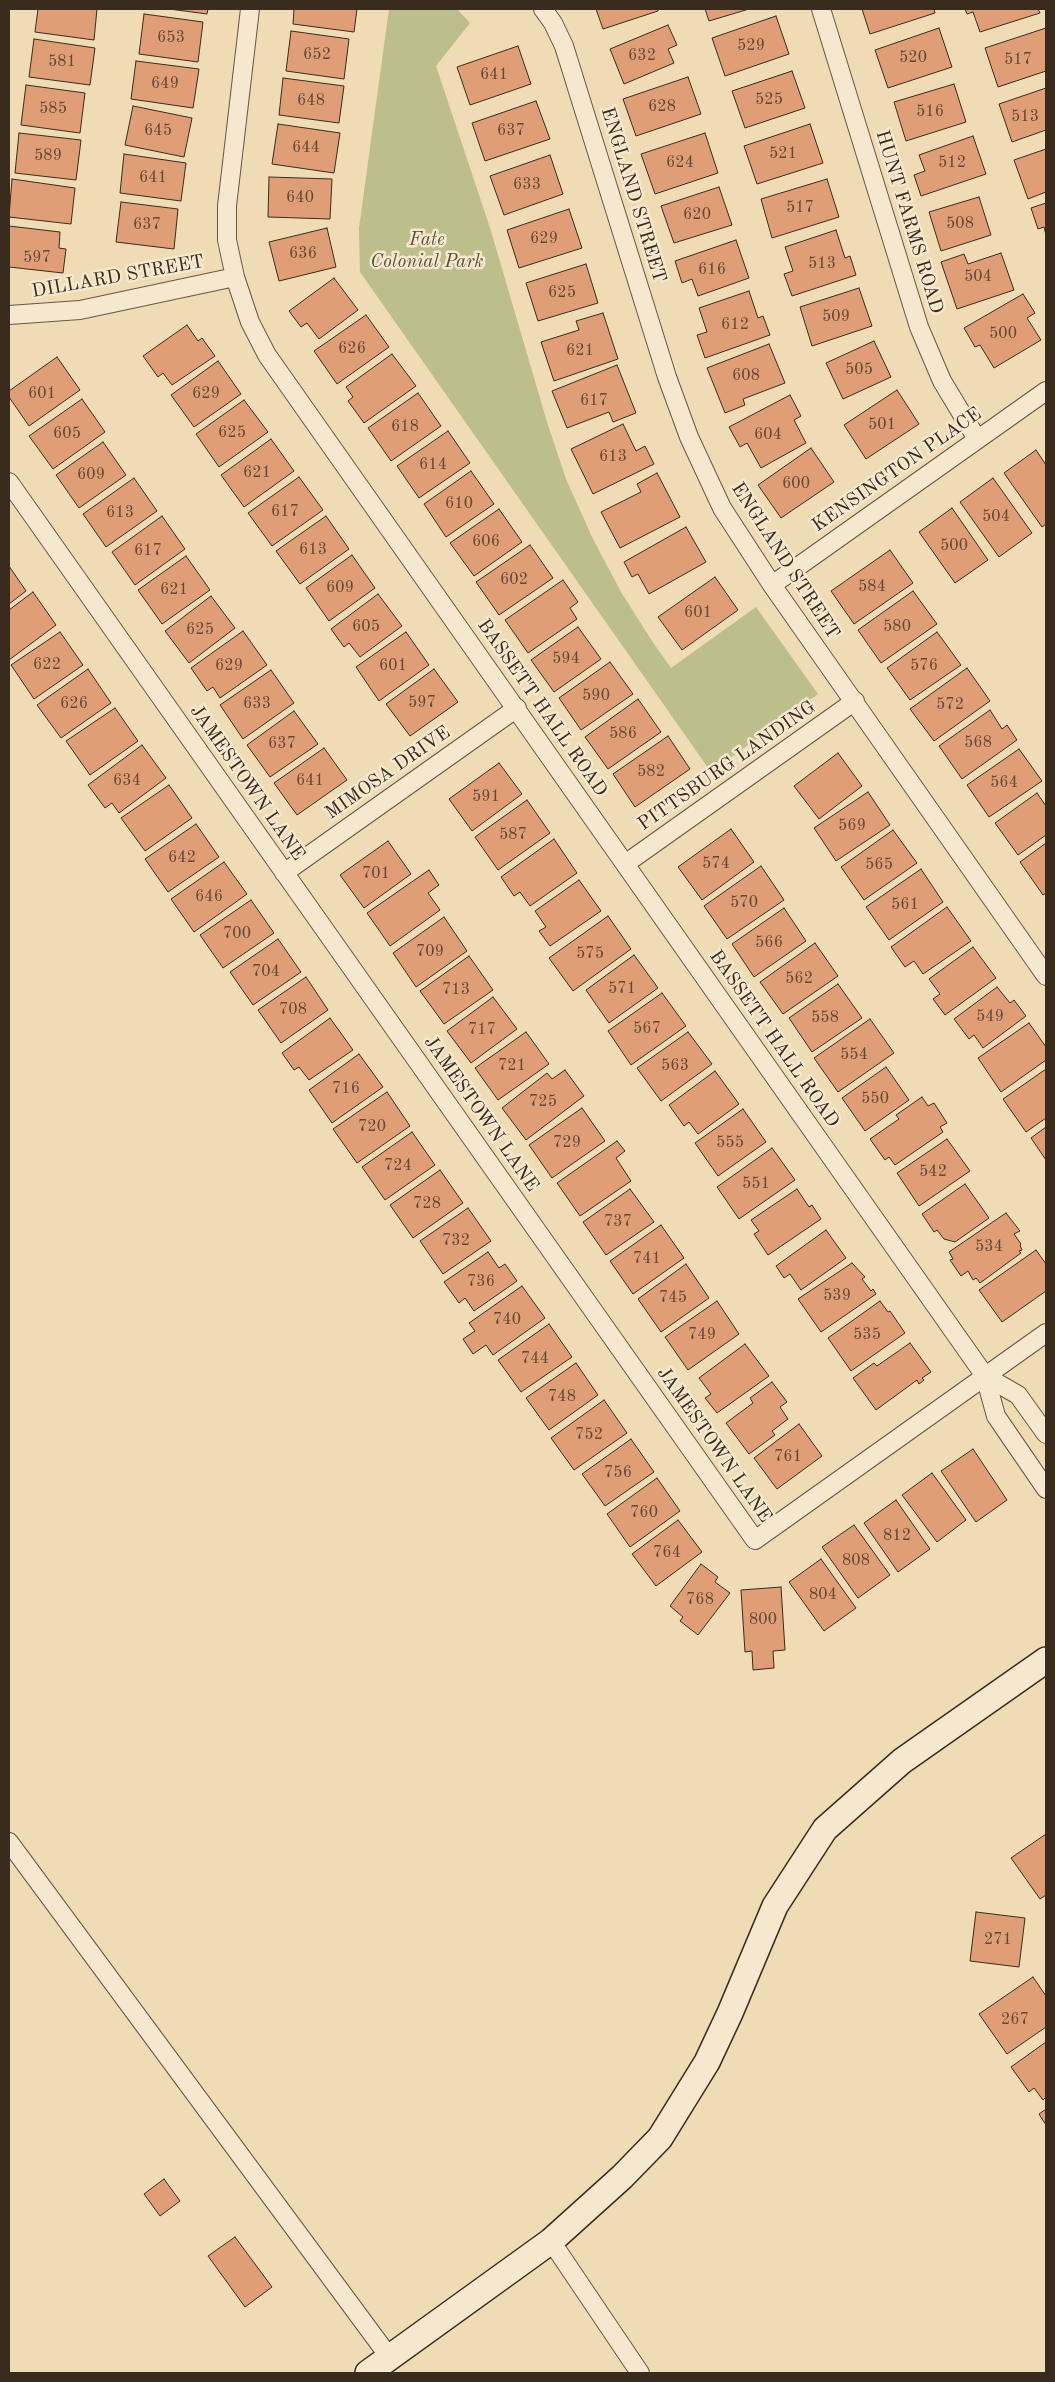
<!DOCTYPE html>
<html>
<head>
<meta charset="utf-8">
<style>
	body { margin:0 }
	#map { position:relative; width:1055px; height:2382px; overflow:hidden; background:#efdbb4; font-family:"Old Standard TT",serif }
	canvas { display:block }
	.frame { position:absolute; inset:0; border:10px solid #3a2b1f; pointer-events:none }
</style>
</head>
<body>
<div id="map">
<canvas width="1055" height="2382"></canvas>
<div class="frame"></div>
</div>
<script>
const c = document.querySelector('canvas').getContext('2d');
c.lineJoin = 'round';
function fill(path, color) { c.fillStyle = color; c.fill(path, 'evenodd'); }
const poly = rows => new Path2D(rows.map(r => 'M' + r).join(''));
function stroke(path, color, width, dash) { c.strokeStyle = color; c.lineWidth = width; c.lineCap = dash ? 'butt' : 'round'; c.setLineDash(dash || []); c.stroke(path); }
function label(font, color, halo, rows, align = 'center') {
  c.font = font + ' "Old Standard TT",serif'; c.lineWidth = 5; c.setLineDash([]); c.textBaseline = 'middle'; c.strokeStyle = halo; c.fillStyle = color; for (const [text, x, y, turn = 0] of rows) {
    c.save(); c.translate(x, y); c.rotate((+turn || 0) * Math.PI / 180); c.textAlign = isNaN(turn) ? turn : align; if (halo) c.strokeText(text, 0, 0); c.fillText(text, 0, 0); c.restore();
  }
}
fill(poly([
	[389,9,457,9,470,23,436,66,491,231,547,422,566,479,592,537,621,592,652,641,671,668,756,607,818,694,711,772,360,272,359,228]
]), '#bcbf8b');
const building = poly([
	[38,9,97,9,94,40,35,32,38,9],
	[169,9,208,9,207,14,169,9],
	[294,9,357,9,354,32,293,24,294,9],
	[596,9,658,9,658,11,603,29,596,9],
	[705,9,749,9,709,21,705,9],
	[862,9,934,9,935,13,870,34,862,9],
	[965,9,1038,9,1040,13,980,32,973,12,967,14,965,9],
	[144,14,203,22,198,62,139,54,144,14],
	[776,16,789,54,725,76,712,38,776,16],
	[668,25,677,45,668,49,674,63,624,84,610,49,668,25],
	[939,28,952,67,888,88,875,50,939,28],
	[1046,28,1046,71,998,87,985,48,1046,28],
	[291,31,349,39,344,79,286,71,291,31],
	[34,39,95,48,90,85,29,77,34,39],
	[518,46,531,84,470,105,457,67,518,46],
	[136,61,199,69,193,108,131,99,136,61],
	[792,71,805,108,745,128,732,91,792,71],
	[688,77,701,114,636,136,623,99,688,77],
	[283,78,344,86,339,123,279,115,283,78],
	[954,84,966,122,906,141,894,102,954,84],
	[26,85,85,93,80,133,21,125,26,85],
	[1046,88,1046,130,1012,142,999,104,1046,88],
	[536,101,550,139,485,161,472,123,536,101],
	[133,106,192,118,184,157,125,145,133,106],
	[278,124,340,133,334,173,272,164,278,124],
	[810,124,823,163,757,184,744,146,810,124],
	[19,133,81,140,76,180,15,173,19,133],
	[705,133,718,173,655,194,641,154,705,133],
	[973,136,986,174,921,196,914,175,925,171,919,155,973,136],
	[1046,149,1046,192,1028,199,1014,160,1046,149],
	[124,154,186,163,181,201,120,193,124,154],
	[550,155,563,194,504,215,490,176,550,155],
	[269,177,332,179,330,219,268,217,269,177],
	[12,179,75,188,71,224,9,217,12,179],
	[827,179,839,217,772,238,761,199,827,179],
	[719,187,732,225,674,243,661,206,719,187],
	[979,197,991,235,941,251,929,212,979,197],
	[121,202,178,209,174,249,116,242,121,202],
	[1046,203,1046,235,1044,227,1038,229,1031,208,1046,203],
	[569,209,582,248,519,268,507,230,569,209],
	[9,226,60,232,59,248,66,249,63,273,9,267,9,226],
	[327,228,336,267,279,281,269,242,327,228],
	[836,230,845,258,850,256,856,275,792,296,784,274,793,271,785,247,836,230],
	[736,240,749,278,698,296,692,279,682,283,675,261,736,240],
	[1001,253,1014,290,957,309,941,262,964,254,968,264,1001,253],
	[586,264,598,303,538,321,526,283,586,264],
	[334,278,358,310,319,339,307,323,301,327,289,311,334,278],
	[859,288,872,326,812,346,800,307,859,288],
	[749,291,758,318,763,316,770,335,705,358,697,335,707,332,699,308,749,291],
	[1023,294,1035,313,1027,318,1041,340,994,368,980,345,975,347,964,328,1023,294],
	[603,313,618,359,554,381,541,342,579,330,576,321,603,313],
	[366,315,389,347,337,384,314,351,366,315],
	[187,325,198,341,202,338,215,356,172,385,163,373,158,377,143,356,187,325],
	[874,341,891,377,843,399,826,363,874,341],
	[769,344,785,383,743,399,745,405,725,413,707,368,769,344],
	[392,354,416,386,364,423,348,401,353,397,346,387,392,354],
	[57,357,80,390,29,426,9,397,9,391,57,357],
	[218,361,241,394,194,427,171,395,218,361],
	[617,365,636,413,613,422,609,412,567,428,552,391,617,365],
	[897,390,919,424,866,459,844,425,897,390],
	[418,393,441,426,391,461,368,428,418,393],
	[790,395,801,416,794,420,806,443,761,468,747,443,740,447,729,427,790,395],
	[82,399,105,432,53,469,29,436,82,399],
	[244,400,268,432,219,467,196,434,244,400],
	[623,424,636,451,645,446,654,464,593,494,571,449,623,424],
	[448,431,470,463,419,498,397,466,448,431],
	[271,439,294,471,244,507,221,475,271,439],
	[103,442,126,475,79,508,56,475,103,442],
	[811,448,834,482,781,518,758,485,811,448],
	[1036,450,1046,465,1046,524,1042,527,1004,473,1036,450],
	[471,471,494,504,446,537,424,504,471,471],
	[657,473,680,517,620,548,601,512,641,492,637,484,657,473],
	[299,477,323,510,272,546,248,513,299,477],
	[134,478,157,511,106,547,83,514,134,478],
	[993,478,1032,533,999,557,960,502,993,478],
	[952,508,988,560,955,583,919,532,952,508],
	[499,509,522,542,474,576,450,543,499,509],
	[162,516,185,549,135,585,112,552,162,516],
	[326,516,349,549,300,584,276,551,326,516],
	[686,527,706,562,649,594,638,574,632,577,624,562,686,527],
	[530,545,553,578,499,615,476,582,530,545],
	[890,550,913,583,854,624,831,591,890,550],
	[352,555,375,588,329,621,306,588,352,555],
	[186,556,210,590,162,624,138,590,186,556],
	[9,566,26,591,9,604,9,566],
	[715,577,738,610,682,650,658,617,715,577],
	[563,580,578,602,570,608,577,619,528,653,505,620,563,580],
	[913,591,937,624,881,663,858,630,913,591],
	[33,592,56,625,9,660,9,610,33,592],
	[378,594,402,626,360,657,349,643,344,647,331,629,378,594],
	[211,596,235,628,189,663,165,631,211,596],
	[578,627,601,659,554,692,531,660,578,627],
	[243,631,267,665,220,698,213,687,207,691,191,668,243,631],
	[60,632,83,665,34,699,11,665,60,632],
	[406,632,429,665,379,701,356,667,406,632],
	[937,632,961,665,910,700,887,668,937,632],
	[610,662,633,694,581,730,559,698,610,662],
	[967,668,990,701,934,741,910,709,967,668],
	[88,669,111,703,61,738,37,705,88,669],
	[434,669,458,702,410,736,386,704,434,669],
	[271,670,294,703,243,739,220,705,271,670],
	[638,699,661,732,608,769,585,737,638,699],
	[115,708,138,741,90,775,66,741,115,708],
	[990,710,1002,729,1007,725,1017,740,962,779,939,746,990,710],
	[294,711,318,744,270,777,247,745,294,711],
	[668,736,690,769,635,807,613,774,668,736],
	[142,745,166,778,119,813,112,803,105,808,88,785,142,745],
	[324,748,347,780,297,815,274,783,324,748],
	[1019,749,1042,781,989,817,967,785,1019,749],
	[838,753,862,786,819,819,794,786,838,753],
	[499,763,522,794,472,831,449,799,499,763],
	[169,785,192,818,145,851,121,818,169,785],
	[868,792,890,825,836,861,814,828,868,792],
	[1037,793,1046,806,1046,835,1018,855,995,823,1037,793],
	[527,800,550,833,498,870,475,837,527,800],
	[196,824,219,857,168,892,145,859,196,824],
	[731,829,754,862,702,900,678,867,731,829],
	[893,830,917,863,864,900,841,867,893,830],
	[554,839,577,873,530,906,520,892,514,896,501,877,554,839],
	[388,841,411,874,364,908,340,875,388,841],
	[1046,843,1046,893,1043,895,1020,862,1046,843],
	[224,862,247,894,194,932,171,899,224,862],
	[761,866,784,900,727,939,704,906,761,866],
	[921,869,943,902,889,940,866,907,921,869],
	[429,870,439,885,428,893,440,910,390,946,367,913,429,870],
	[579,880,601,911,550,946,539,931,546,927,535,911,579,880],
	[251,900,274,933,223,968,200,935,251,900],
	[947,907,971,941,923,974,914,961,905,967,891,947,947,907],
	[784,908,806,941,754,977,732,944,784,908],
	[608,916,631,949,573,991,549,958,608,916],
	[444,917,467,951,416,987,393,953,444,917],
	[278,939,301,972,253,1005,230,972,278,939],
	[815,943,838,976,783,1014,760,982,815,943],
	[973,947,996,978,945,1015,933,999,940,994,929,979,973,947],
	[634,955,658,988,609,1023,586,990,634,955],
	[469,956,493,990,444,1024,420,991,469,956],
	[306,977,328,1010,281,1043,258,1010,306,977],
	[838,984,862,1018,812,1052,789,1018,838,984],
	[997,987,1010,1003,1014,1000,1026,1016,983,1048,974,1035,969,1039,954,1019,997,987],
	[662,993,686,1026,631,1065,608,1031,662,993],
	[493,997,517,1029,471,1063,447,1031,493,997],
	[330,1018,353,1050,309,1080,299,1067,294,1070,282,1053,330,1018],
	[870,1019,894,1053,838,1092,814,1058,870,1019],
	[1029,1023,1046,1047,1046,1060,1001,1092,978,1058,1029,1023],
	[526,1032,549,1064,498,1100,475,1068,526,1032],
	[688,1032,712,1064,661,1101,637,1068,688,1032],
	[359,1054,383,1087,332,1123,309,1090,359,1054],
	[886,1067,909,1100,865,1131,842,1098,886,1067],
	[1046,1069,1046,1118,1026,1132,1003,1099,1046,1069],
	[565,1070,584,1096,526,1140,502,1108,547,1073,552,1079,565,1070],
	[715,1071,739,1104,698,1134,689,1122,684,1126,669,1105,715,1071],
	[387,1092,410,1126,357,1163,333,1129,387,1092],
	[922,1097,928,1106,934,1103,947,1123,940,1127,943,1132,895,1165,889,1157,885,1160,870,1139,899,1119,896,1115,922,1097],
	[582,1108,605,1141,552,1178,529,1145,582,1108],
	[743,1109,766,1142,718,1176,695,1143,743,1109],
	[1046,1127,1046,1160,1031,1138,1046,1127],
	[412,1132,435,1165,385,1200,362,1167,412,1132],
	[947,1139,970,1171,919,1206,897,1173,947,1139],
	[617,1141,625,1151,616,1158,631,1181,580,1216,557,1183,617,1141],
	[772,1148,795,1180,739,1219,717,1187,772,1148],
	[440,1170,463,1203,413,1238,390,1205,440,1170],
	[965,1184,989,1218,955,1242,944,1239,937,1230,934,1232,922,1214,965,1184],
	[630,1189,654,1222,606,1255,583,1222,630,1189],
	[797,1189,809,1207,812,1205,821,1219,768,1255,754,1234,759,1231,751,1220,797,1189],
	[468,1208,491,1241,443,1274,420,1241,468,1208],
	[1006,1213,1020,1231,1014,1234,1021,1244,1020,1245,1022,1250,1019,1251,1021,1253,980,1283,976,1278,973,1280,968,1271,961,1276,950,1260,953,1259,949,1252,1006,1213],
	[661,1225,684,1258,633,1294,610,1261,661,1225],
	[826,1230,846,1258,801,1290,790,1274,784,1278,776,1266,826,1230],
	[1036,1250,1046,1264,1046,1291,1002,1322,979,1290,1036,1250],
	[488,1252,499,1268,505,1264,517,1281,474,1311,465,1298,459,1303,444,1282,488,1252],
	[852,1263,865,1277,862,1279,871,1291,873,1289,876,1294,821,1332,798,1299,852,1263],
	[686,1264,709,1298,661,1332,638,1299,686,1264],
	[522,1286,545,1318,493,1355,486,1345,473,1354,463,1339,475,1331,469,1323,522,1286],
	[717,1301,739,1334,688,1370,665,1337,717,1301],
	[880,1301,888,1312,890,1311,905,1333,851,1371,828,1338,880,1301],
	[549,1324,572,1357,521,1392,498,1360,549,1324],
	[910,1343,931,1372,922,1378,924,1380,919,1384,917,1380,876,1410,853,1378,874,1363,877,1366,910,1343],
	[745,1344,769,1376,717,1413,705,1398,711,1394,699,1378,745,1344],
	[576,1363,598,1395,549,1430,526,1398,576,1363],
	[772,1382,787,1402,780,1407,788,1419,772,1431,775,1435,749,1454,726,1423,753,1403,750,1398,772,1382],
	[604,1400,627,1433,574,1470,551,1438,604,1400],
	[799,1424,822,1456,777,1489,754,1458,799,1424],
	[631,1439,654,1472,605,1506,582,1474,631,1439],
	[973,1449,1007,1500,976,1522,941,1471,973,1449],
	[932,1473,966,1520,937,1542,902,1495,932,1473],
	[657,1478,680,1511,630,1547,607,1514,657,1478],
	[896,1500,930,1549,898,1572,864,1523,896,1500],
	[678,1520,702,1552,656,1586,632,1554,678,1520],
	[854,1525,890,1575,858,1598,822,1547,854,1525],
	[821,1559,856,1608,824,1631,789,1582,821,1559],
	[701,1564,718,1577,715,1582,730,1593,698,1635,680,1621,683,1617,670,1606,701,1564],
	[781,1587,785,1650,773,1651,774,1668,753,1670,752,1651,745,1652,741,1590,781,1587],
	[1046,1834,1046,1895,1040,1899,1011,1858,1046,1834],
	[976,1912,1025,1918,1019,1967,970,1961,976,1912],
	[1033,1977,1046,1996,1046,2027,1007,2054,979,2014,1033,1977],
	[1046,2042,1046,2097,1043,2100,1034,2088,1029,2092,1011,2067,1046,2042],
	[1046,2109,1046,2125,1039,2114,1046,2109],
	[164,2179,180,2201,160,2216,144,2194,164,2179],
	[235,2237,272,2287,245,2307,208,2256,235,2237]
]);
fill(building, '#df9e76');
stroke(building, '#3a2b1f', 1);
const minor = poly([
	[250,9,227,206,227,240,235,277,250,322,267,355,985,1376,996,1416,1046,1489],
	[543,9,553,23,564,46,667,377,689,437,722,508,772,585,1046,976],
	[821,9,919,327,942,381,977,439],
	[9,315,80,310,235,277],
	[9,482,755,1540,1046,1333],
	[772,585,1046,391],
	[625,864,855,701],
	[284,873,517,708],
	[985,1376,1018,1395,1046,1434],
	[9,1842,390,2358],
	[551,2241,640,2373]
]);
const secondary = poly([
	[368,2373,551,2241,622,2177,660,2138,707,2062,730,2013,775,1906,825,1829,902,1761,1046,1660]
]);
stroke(minor, '#675744', 20);
stroke(secondary, '#3a2b1f', 28);
stroke(minor, '#f5e8ce', 18);
stroke(secondary, '#f5e8ce', 25);
label('16px', '#634835', null, [
	["653",171,38],
	["529",751,46],
	["652",317,55],
	["632",642,56],
	["520",913,58],
	["517",1018,60],
	["581",62,62],
	["641",494,75],
	["649",165,84],
	["525",769,100],
	["648",311,101],
	["628",662,107],
	["585",53,109],
	["516",930,112],
	["513",1025,117],
	["645",158,131],
	["637",511,131],
	["644",306,148],
	["521",783,154],
	["589",48,156],
	["624",680,163],
	["512",952,163],
	["641",153,178],
	["633",527,185],
	["640",300,198],
	["517",800,208],
	["620",697,215],
	["508",960,224],
	["637",147,225],
	["629",544,239],
	["636",303,254],
	["597",37,258],
	["513",822,264],
	["616",712,270],
	["504",978,277],
	["625",562,293],
	["509",836,317],
	["612",735,325],
	["500",1003,334],
	["626",352,349],
	["621",580,351],
	["505",859,370],
	["608",746,376],
	["601",42,394],
	["629",206,394],
	["617",594,401],
	["501",882,425],
	["618",405,427],
	["625",232,433],
	["605",67,434],
	["604",768,435],
	["613",613,457],
	["614",433,465],
	["621",257,473],
	["609",91,475],
	["600",796,484],
	["610",459,504],
	["617",285,512],
	["613",120,513],
	["504",996,517],
	["606",486,542],
	["500",954,546],
	["613",313,550],
	["617",148,551],
	["602",514,580],
	["584",872,587],
	["609",340,588],
	["621",174,590],
	["601",698,613],
	["605",366,627],
	["580",897,627],
	["625",200,630],
	["594",566,659],
	["622",47,665],
	["629",229,666],
	["601",393,666],
	["576",924,666],
	["590",596,696],
	["597",422,703],
	["626",74,704],
	["633",257,704],
	["572",950,705],
	["586",623,734],
	["568",978,743],
	["637",282,744],
	["582",651,772],
	["634",127,781],
	["641",310,781],
	["564",1004,783],
	["591",486,797],
	["569",852,826],
	["587",513,835],
	["642",182,858],
	["574",716,864],
	["565",879,865],
	["701",376,874],
	["646",209,897],
	["570",744,903],
	["561",905,905],
	["700",237,934],
	["566",769,943],
	["709",430,952],
	["575",590,954],
	["704",266,972],
	["562",799,979],
	["571",622,989],
	["713",456,990],
	["708",293,1010],
	["549",990,1017],
	["558",825,1018],
	["567",647,1029],
	["717",482,1030],
	["554",854,1055],
	["721",512,1066],
	["563",675,1066],
	["716",346,1089],
	["550",875,1099],
	["725",543,1102],
	["720",372,1127],
	["729",567,1143],
	["555",730,1143],
	["724",398,1166],
	["542",933,1172],
	["551",756,1184],
	["728",427,1204],
	["737",618,1222],
	["732",456,1241],
	["534",989,1247],
	["741",647,1259],
	["736",481,1282],
	["539",837,1296],
	["745",673,1298],
	["740",507,1320],
	["749",702,1335],
	["535",867,1335],
	["744",535,1359],
	["748",562,1397],
	["752",589,1435],
	["761",788,1457],
	["756",618,1473],
	["760",644,1513],
	["812",897,1536],
	["764",667,1553],
	["808",856,1561],
	["804",823,1595],
	["768",700,1600],
	["800",763,1620],
	["271",998,1940],
	["267",1015,2020]
]);
label('19px', '#3a2b1f', '#f5e8ce', [
	["ENGLAND STREET",633,195,73],
	["HUNT FARMS ROAD",909,222,73],
	["DILLARD STREET",118,277,-10],
	["KENSINGTON PLACE",897,470,-35],
	["ENGLAND STREET",785,561,57],
	["BASSETT HALL ROAD",542,708,55],
	["PITTSBURG LANDING",727,766,-35],
	["MIMOSA DRIVE",388,773,-35],
	["JAMESTOWN LANE",247,783,55],
	["BASSETT HALL ROAD",774,1039,55],
	["JAMESTOWN LANE",481,1114,55],
	["JAMESTOWN LANE",714,1445,55]
]);
label('italic 19px', '#5a503a', '#f5e8ce', [
	["Fate",427,240],
	["Colonial Park",427,262]
]);
</script>
</body>
</html>
